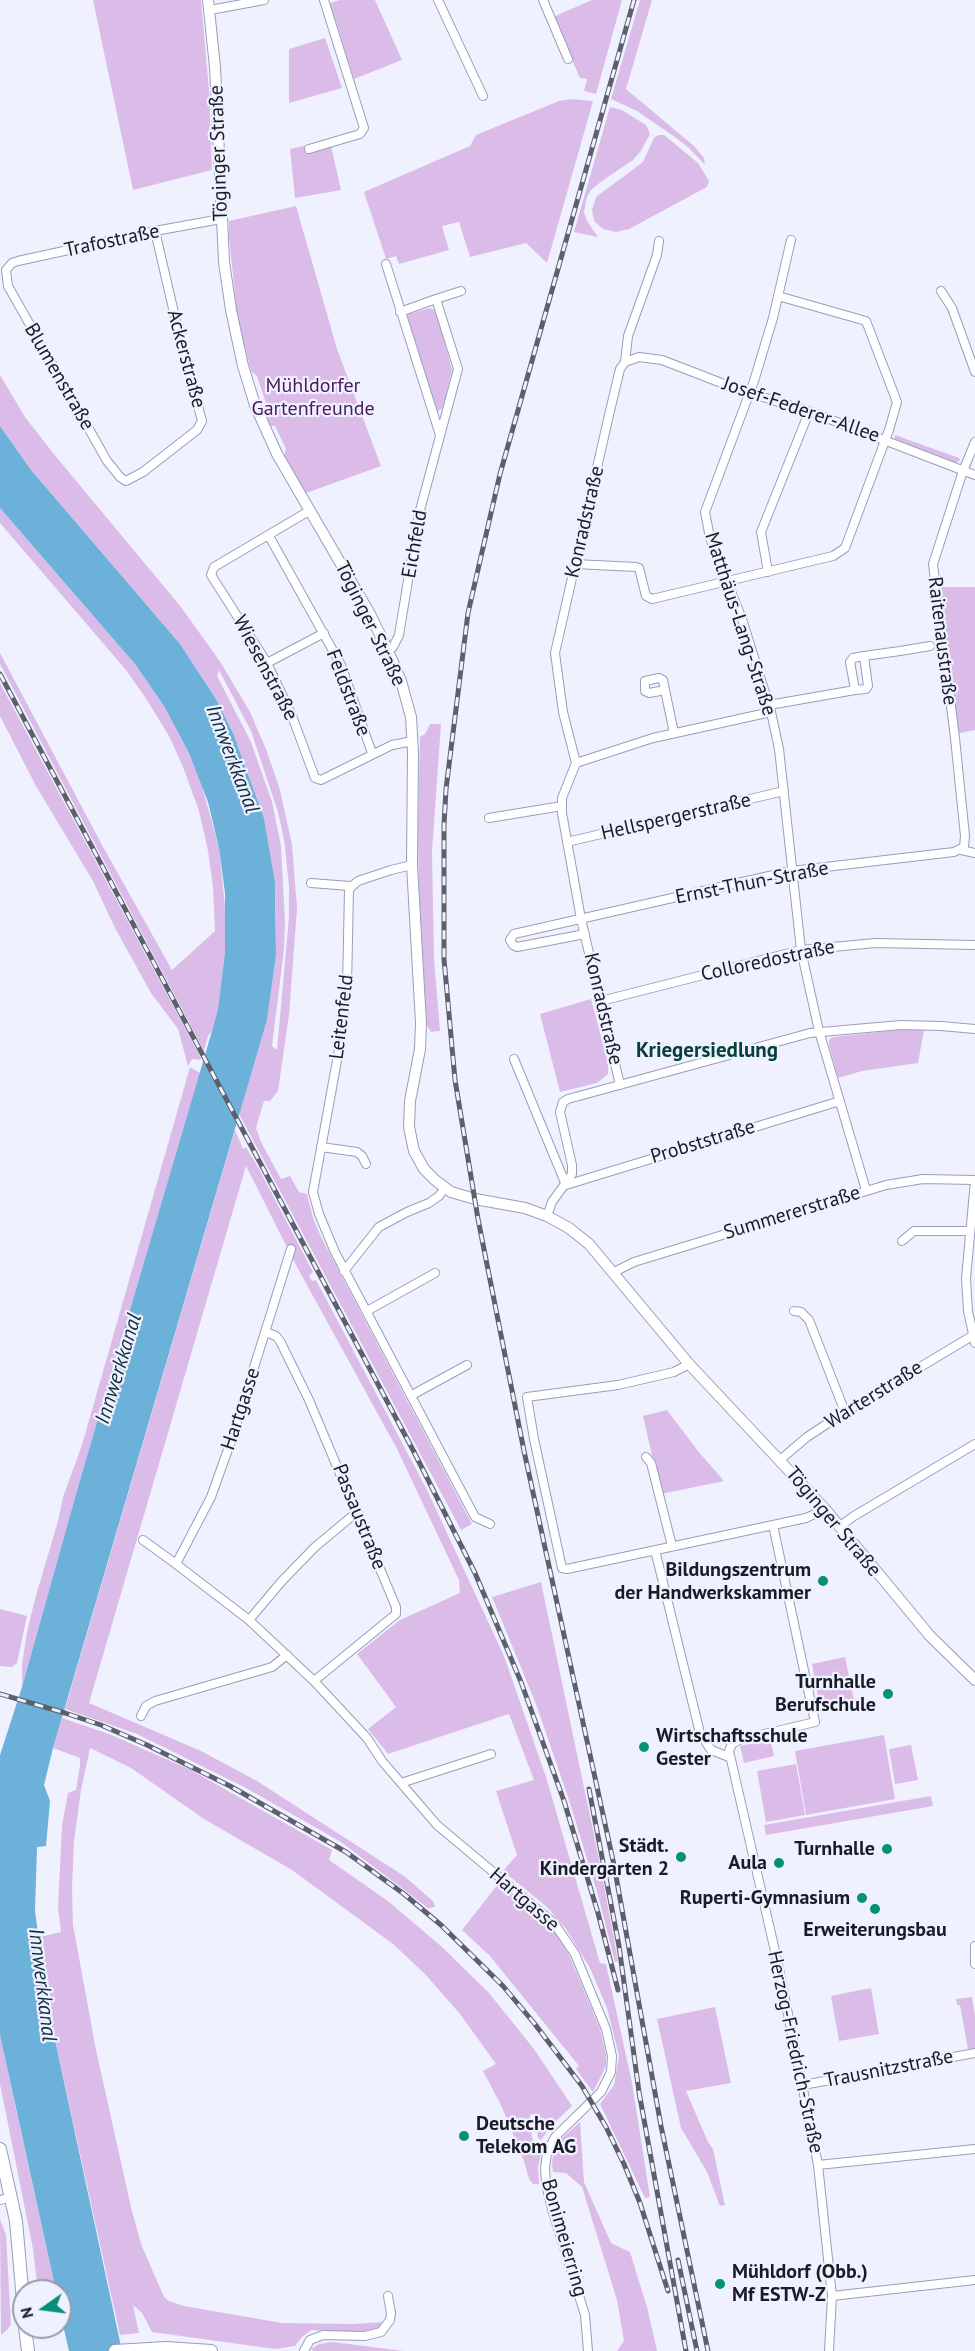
<!DOCTYPE html>
<html>
<head>
<meta charset="utf-8">
<style>
	body { margin:0 }
	#map { position:relative; width:975px; height:2351px; overflow:hidden; background:#eff1fe; font-family:"PT Sans",sans-serif }
	canvas { display:block }
	.north { position:absolute; left:12px; top:2279px; width:60px; height:60px; box-sizing:border-box; background:#eff1fe; border:2px solid #999ca8; border-radius:50%; rotate:256deg; font-size:16px; font-weight:700; line-height:24px; text-align:center; color:#191c27 }
	.north::after { content:''; display:block; margin:auto; width:21px; height:27px; background:#059079; clip-path:polygon(50% 0,100% 100%,50% 72%,0 100%) }
</style>
</head>
<body>
<div id="map">
<canvas width="975" height="2351"></canvas>
<div class="north">N</div>
</div>
<script>
const c = document.querySelector('canvas').getContext('2d');
c.lineJoin = 'round';
function fill(path, color) { c.fillStyle = color; c.fill(path, 'evenodd'); }
const poly = rows => new Path2D(rows.map(r => 'M' + r).join(''));
function stroke(path, color, width, dash) { c.strokeStyle = color; c.lineWidth = width; c.lineCap = dash ? 'butt' : 'round'; c.setLineDash(dash || []); c.stroke(path); }
function label(font, color, halo, rows, align = 'center') {
  c.font = font + ' "PT Sans",sans-serif'; c.lineWidth = 4.5; c.setLineDash([]); c.textBaseline = 'middle'; c.strokeStyle = halo; c.fillStyle = color; for (const [text, x, y, turn = 0] of rows) {
    c.save(); c.translate(x, y); c.rotate((+turn || 0) * Math.PI / 180); c.textAlign = isNaN(turn) ? turn : align; if (halo) c.strokeText(text, 0, 0); c.fillText(text, 0, 0); c.restore();
  }
}
fill(poly([
	[93,0,201,0,209,91,212,170,133,190],
	[340,0,375,0,402,60,354,79,330,3],
	[592,0,622,0,596,94,584,91,587,79,580,78,553,17],
	[640,0,652,0,626,89,694,146,704,158,705,165,688,147,672,135,637,111,611,99],
	[325,38,342,88,289,103,289,49],
	[572,99,593,101,547,263,526,243,470,257,459,222,442,226,449,250,399,264,396,256,386,259,364,192,470,146,476,135,559,101],
	[610,107,622,110,646,125,650,134,641,151,633,160,602,181,591,190,587,197,584,212,587,221,598,237,574,232],
	[659,135,664,135,698,163,709,181,707,187,629,229,616,232,603,229,595,222,593,216,592,210,596,197,643,162,654,138],
	[307,145,309,152,331,146,341,190,295,198,290,149],
	[296,206,337,349,381,466,306,493,284,455,286,449,275,426,270,426,266,417,269,412,257,376,251,371,237,315,229,236,229,221],
	[430,308,436,311,452,370,443,407,439,411,436,410,406,317,409,314],
	[0,375,25,417,53,453,181,607,221,663,250,712,266,749,280,790,292,845,297,908,289,1015,278,1091,270,1101,264,1101,256,1128,261,1142,281,1179,290,1176,299,1192,307,1194,313,1218,321,1237,472,1524,461,1530,239,1114,267,1020,276,955,276,913,275,882,264,818,233,733,216,699,180,644,31,470,0,426],
	[219,670,251,731,278,812,284,839,289,886,289,917,277,1050,272,1046,284,949,285,923,281,846,272,802,251,742,217,676],
	[895,435,959,458,960,460,956,463,895,440],
	[0,508,135,664,164,706,189,753,200,779,219,848,226,917,225,952,218,1009,212,1031,208,1036,204,1051,0,664,0,653,102,845,172,970,215,931,213,887,208,851,199,811,183,767,169,736,147,700,126,670,0,523],
	[933,587,975,587,975,730,950,735],
	[0,683,201,1058,200,1060,192,1059,188,1066,178,1029,151,993,114,926,93,881,36,786,0,716],
	[430,724,441,724,432,852,434,959,440,1031,431,1032,427,1026,419,892,418,825,420,737,425,734],
	[591,999,608,1062,608,1074,597,1083,560,1092,540,1014],
	[897,1030,924,1030,918,1063,862,1071,838,1078,829,1045,829,1040,833,1037],
	[190,1067,200,1073,78,1487,22,1687,22,1664,27,1632,35,1599,58,1521,63,1497,82,1445],
	[235,1130,243,1149,246,1147,259,1169,313,1272,309,1276,312,1281,316,1280,427,1490,504,1656,546,1777,600,1963,606,1964,632,2083,650,2197,645,2198,600,2104,614,2085,619,2056,607,2008,590,1968,566,1929,547,1907,503,1871,517,1855,496,1791,534,1780,509,1714,388,1754,368,1729,396,1707,357,1654,400,1620,460,1593,459,1580,397,1449,296,1265,246,1166,89,1703,201,1751,257,1781,404,1876,433,1901,435,1907,428,1908,341,1842,246,1788,137,1734,65,1709],
	[667,1410,698,1451,724,1481,661,1494,643,1416],
	[541,1582,600,1864,618,1961,615,1962,598,1895,569,1800,536,1704,492,1597],
	[0,1609,27,1616,17,1663,12,1667,0,1666],
	[845,1657,854,1701,820,1707,812,1664],
	[62,1718,109,1734,191,1770,332,1850,329,1860,388,1901,442,1947,489,1993,534,2049,572,2106,552,2125,541,2140,538,2138,535,2115,530,2114,532,2138,541,2152,538,2168,539,2184,533,2184,529,2179,524,2161,501,2105,483,2071,496,2064,460,2014,425,1974,393,1944,292,1870,204,1819,131,1768,90,1748,81,1790,74,1841,72,1887,73,1925,96,2050,131,2207,141,2244,164,2297,169,2301,184,2306,282,2323,353,2324,384,2322,379,2329,371,2333,312,2330,302,2337,295,2346,275,2349,152,2332,142,2313,133,2305,139,2333,120,2335,53,2031,37,1936,41,1934,44,1936,61,1932,58,1908,62,1826,68,1793,76,1790,80,1765,80,1758,53,1748],
	[884,1735,895,1799,806,1815,795,1751],
	[770,1739,774,1756,744,1763,740,1746],
	[911,1745,918,1780,895,1784,889,1749],
	[796,1764,805,1815,766,1822,757,1771],
	[931,1796,933,1806,766,1835,764,1825],
	[498,1884,546,1923,558,1936,570,1957,600,2029,606,2054,606,2066,593,2092,576,2069,579,2066,490,1956,462,1930],
	[871,1988,879,2034,839,2041,831,1996],
	[972,1997,975,2016,975,2048,968,2049,960,2005,957,2005,956,1999],
	[715,2007,731,2083,686,2091,708,2142,713,2149,725,2205,720,2206,707,2172,681,2128,657,2019],
	[0,2034,15,2105,56,2291,38,2291,33,2249,0,2084],
	[580,2122,584,2182,611,2243,630,2252,647,2307,657,2351,617,2351,624,2341,617,2300,582,2187,566,2173,553,2172,552,2165,553,2155,562,2138],
	[0,2219,6,2235,11,2325,6,2331,1,2335],
	[333,2342,403,2351,313,2351,311,2349,319,2344]
]), '#dbbce8');
fill(poly([
	[0,426,31,470,180,644,216,699,233,733,264,818,275,882,276,955,267,1020,53,1748,44,1785,50,1801,46,1846,37,1847,35,1911,45,1985,53,2031,122,2351,69,2351,60,2312,60,2291,56,2291,0,2035,0,1755,22,1687,78,1487,212,1031,218,1009,225,952,225,893,219,848,208,802,189,753,164,706,135,664,0,508]
]), '#6bb1da');
const minor = poly([
	[438,0,483,96],
	[543,0,568,59],
	[210,10,264,0],
	[309,149,360,134,364,128,324,0],
	[155,231,178,330,202,421,197,430,143,472,126,481,120,477,107,461,8,286,6,270,12,263,18,261,155,231,221,219],
	[791,240,773,318,754,381,705,512,710,538,742,619,771,712,779,749,801,950,819,1031,866,1190],
	[386,264,440,435],
	[941,291,952,308,975,372],
	[436,299,461,291],
	[625,362,639,357,662,360,737,389,811,412,975,475],
	[309,511,214,567,211,575,267,663,292,716,315,778,321,780,392,745,413,741],
	[269,536,341,665,372,753],
	[575,564,636,567,639,568,646,596,652,599,833,556,845,548,889,430,897,402,866,321,778,296],
	[768,572,761,532,809,412],
	[388,651,393,647,399,635,419,514,458,369,436,299,400,312],
	[864,656,868,686,866,689,855,690,850,662,853,658,864,656,900,651,930,646],
	[267,663,324,633],
	[665,690,649,693,645,691,645,681,659,678,663,680,665,690,674,733],
	[769,705,855,690],
	[576,763,653,738,771,712],
	[489,818,562,806],
	[567,842,784,791],
	[961,850,975,853],
	[412,865,391,870,358,881,349,889,347,987,338,1055,313,1192,319,1214,335,1252,475,1517,490,1524],
	[311,883,350,886],
	[585,934,517,947,513,945,510,940,514,934,791,871,954,852,964,847,965,836,955,738,933,564,963,471,975,442],
	[601,1001,801,950,875,943,975,945],
	[514,1059,566,1185],
	[620,1085,581,919,562,813,562,798,576,763,563,712,555,653,609,415,620,369,625,362,628,336,657,255,659,241],
	[321,1147,357,1152,362,1156,366,1164],
	[975,1181,966,1278,968,1311,975,1343],
	[566,1185,840,1101],
	[547,1216,552,1202,572,1174,572,1165,560,1112,563,1102,568,1099,810,1033,901,1025,941,1026,975,1029],
	[902,1241,914,1231,970,1231],
	[291,1249,231,1441,211,1497,176,1564,249,1620,314,1681,367,1738,382,1761,437,1825,554,1923,575,1954,606,2029,612,2056,611,2072,601,2092,555,2137,547,2153,545,2168,546,2184,552,2209,585,2315,588,2351],
	[344,1271,379,1227,407,1212,429,1203,439,1196,444,1189],
	[614,1272,634,1262,886,1185,923,1179,975,1180],
	[367,1311,435,1273],
	[794,1311,801,1312,809,1320,845,1412],
	[266,1332,276,1336,280,1341,309,1400,396,1607,396,1614,314,1681],
	[689,1364,674,1372,618,1385,527,1397,534,1439,562,1568,567,1569,806,1518,825,1509],
	[412,1395,467,1365],
	[646,1457,651,1463,672,1546],
	[780,1460,807,1437,845,1412,972,1336],
	[773,1525,815,1722,739,1740,732,1744,729,1751,778,1964,818,2165,832,2296,829,2351],
	[840,1526,854,1516,975,1444],
	[143,1540,176,1564],
	[655,1550,700,1733,711,1750,729,1757],
	[249,1620,282,1581,315,1547,351,1517,358,1513],
	[141,1716,146,1706,155,1701,272,1667,287,1655],
	[401,1783,491,1754],
	[975,1946,975,1964],
	[803,2085,975,2053],
	[818,2165,975,2149],
	[0,2200,12,2197],
	[832,2296,975,2280],
	[304,2351,310,2340,323,2335,365,2336,381,2332,390,2320,391,2313,388,2296]
]);
const tertiary = poly([
	[208,0,215,67,224,262,231,310,243,366,255,405,277,454,370,614,388,651,401,681,411,717,413,752,412,865,421,1023,420,1049,410,1101,409,1127,414,1151,424,1169,435,1180,451,1192,475,1199,525,1208,547,1216,569,1228,589,1244,689,1364,825,1509,930,1636,975,1680]
]);
const secondary = poly([
	[0,2149,16,2221,24,2312],
	[25,2327,28,2351],
	[115,2351,166,2348,211,2351]
]);
stroke(minor, '#989ebb', 10);
stroke(tertiary, '#989ebb', 12);
stroke(secondary, '#989ebb', 14);
stroke(minor, '#fff', 8);
stroke(tertiary, '#fff', 10);
stroke(secondary, '#fff', 12);
const rail = poly([
	[634,0,500,474,468,613,446,789,444,825,444,959,455,1080,478,1219,524,1451,614,1865,661,2126,708,2351],
	[0,674,413,1450,475,1573,521,1682,564,1801,598,1913,618,1990],
	[0,1694,65,1713,101,1725,147,1745,230,1786,346,1852,404,1894,441,1925,503,1986,534,2023,582,2086,606,2127,624,2164,640,2203,668,2291],
	[589,1789,619,1946,640,2099],
	[639,2092,686,2351],
	[678,2260,697,2351]
]);
stroke(rail, '#5d606c', 5);
stroke(rail, '#eff1fe', 3, [9]);
for (const [x, y, r, color] of [
	[823,1581,6,"#059079"],
	[888,1694,6,"#059079"],
	[644,1747,6,"#059079"],
	[887,1849,6,"#059079"],
	[681,1857,6,"#059079"],
	[779,1863,6,"#059079"],
	[862,1898,6,"#059079"],
	[875,1909,6,"#059079"],
	[464,2136,6,"#059079"],
	[720,2284,6,"#059079"]
]) { const dot = new Path2D(); dot.arc(x, y, r, 0, 2 * Math.PI); c.fillStyle = color; c.fill(dot); stroke(dot, '#eff1fe', 2); }
label('20px', '#191c27', '#eff1fe', [
	["Töginger Straße",219,153,-92],
	["Trafostraße",112,241,-12],
	["Ackerstraße",186,359,75],
	["Blumenstraße",59,377,60],
	["Josef-Federer-Allee",801,410,19],
	["Konradstraße",585,522,-77],
	["Eichfeld",415,544,-80],
	["Töginger Straße",370,624,64],
	["Matthäus-Lang-Straße",740,624,72],
	["Raitenaustraße",942,641,83],
	["Wiesenstraße",265,668,62],
	["Feldstraße",348,693,69],
	["Hellspergerstraße",676,817,-13],
	["Ernst-Thun-Straße",752,883,-11],
	["Colloredostraße",768,961,-12],
	["Konradstraße",603,1009,77],
	["Leitenfeld",342,1017,-83],
	["Probststraße",703,1142,-17],
	["Summererstraße",792,1213,-17],
	["Warterstraße",874,1395,-32],
	["Hartgasse",241,1409,-72],
	["Passaustraße",359,1517,68],
	["Töginger Straße",833,1522,50],
	["Hartgasse",524,1900,41],
	["Herzog-Friedrich-Straße",795,2052,78],
	["Trausnitzstraße",889,2069,-11],
	["Bonimeierring",564,2238,74]
]);
label('20px', '#4b185c', '#eff1fe', [
	["Mühldorfer",313,386],
	["Gartenfreunde",313,409]
]);
label('bold 20px', '#191c27', '#eff1fe', [
	["Bildungszentrum",811,1570],
	["der Handwerkskammer",811,1593],
	["Turnhalle",876,1682],
	["Berufschule",876,1705],
	["Wirtschaftsschule",656,1736,"left"],
	["Gester",656,1759,"left"],
	["Städt.",669,1846],
	["Kindergarten 2",669,1869],
	["Turnhalle",875,1849],
	["Aula",767,1863],
	["Ruperti-Gymnasium",850,1898],
	["Erweiterungsbau",875,1930,"center"],
	["Deutsche",476,2124,"left"],
	["Telekom AG",476,2147,"left"],
	["Mühldorf (Obb.)",732,2272,"left"],
	["Mf ESTW-Z",732,2295,"left"]
], 'right');
label('italic 21px', '#0e2d3f', '#eff1fe', [
	["Innwerkkanal",232,759,69],
	["Innwerkkanal",119,1369,-73],
	["Innwerkkanal",42,1985,83]
]);
label('bold 21px', '#054136', '#eff1fe', [
	["Kriegersiedlung",707,1051]
]);
</script>
</body>
</html>
